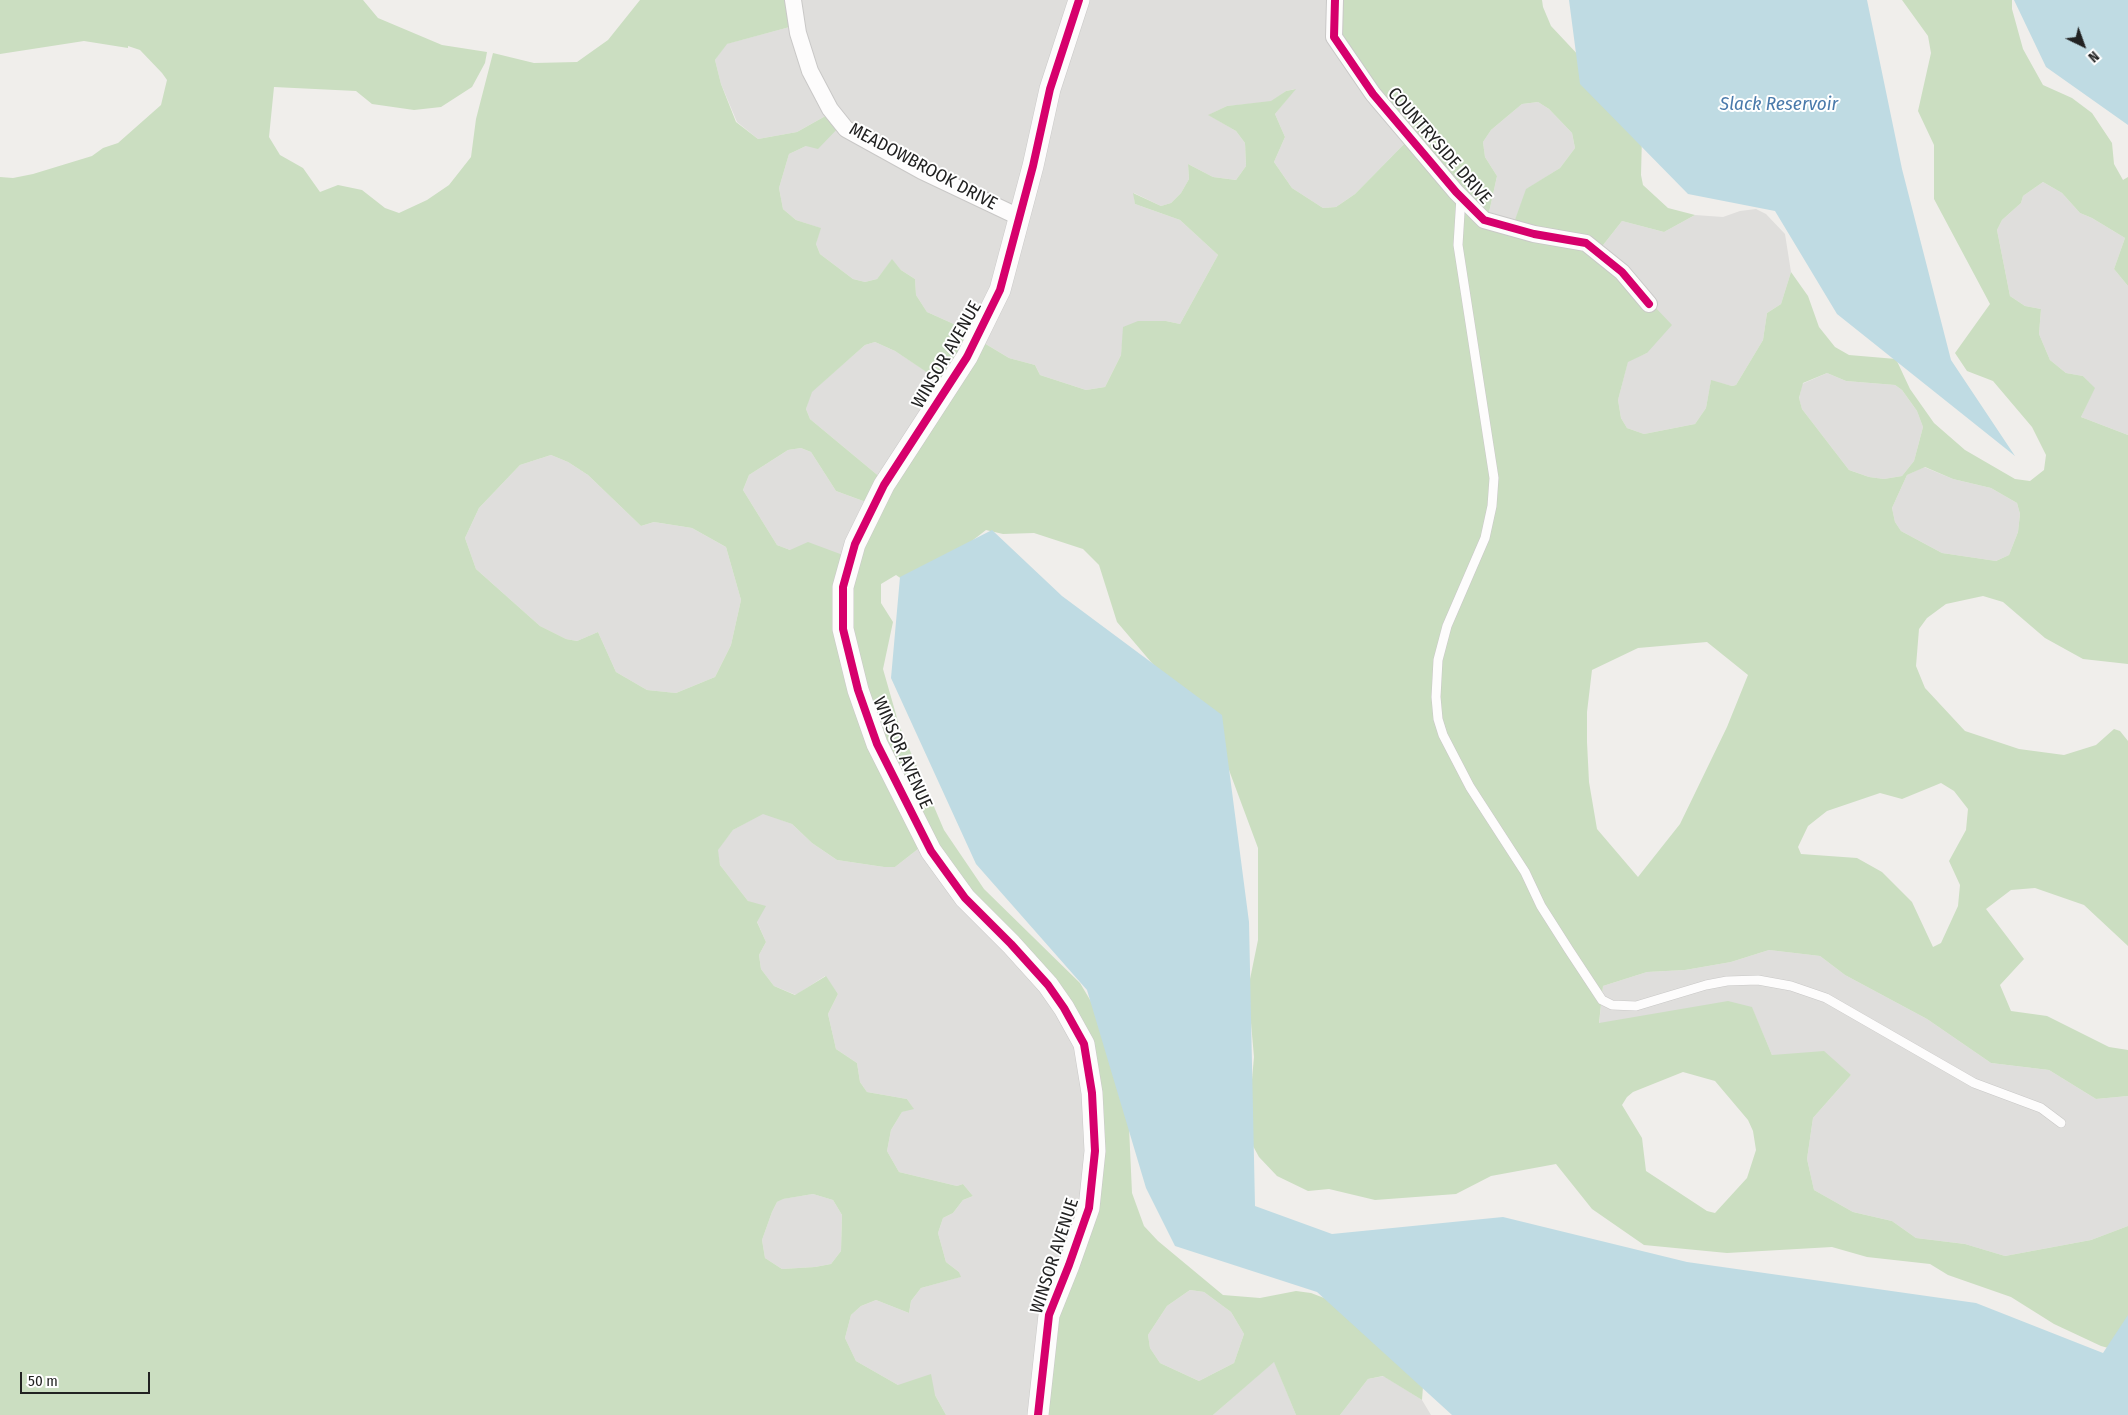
<!DOCTYPE html>
<html>
<head>
<meta charset="utf-8">
<style>
	body { margin:0 }
	#map { position:relative; width:2128px; height:1415px; overflow:hidden; background:#f0eeeb; font-family:"Fira Sans Condensed",sans-serif }
	canvas { display:block }
	.north { position:absolute; left:2058px; top:20px; width:50px; height:50px; -webkit-text-stroke:4px #fff; paint-order:stroke; rotate:138deg; font-size:14px; font-weight:700; line-height:20px; text-align:center; color:#222 }
	.north::after { content:''; display:block; margin:auto; width:18px; height:22px; background:#222; clip-path:polygon(50% 0,100% 100%,50% 72%,0 100%) }
	.scale { position:absolute; left:20px; top:1372px; width:130px; height:22px; box-sizing:border-box; border:2px solid #222; border-top:0; padding-left:6px; font-size:15px; line-height:18px; white-space:nowrap; color:#222; -webkit-text-stroke:4px #fff; paint-order:stroke }
</style>
</head>
<body>
<div id="map">
<canvas width="2128" height="1415"></canvas>
<div class="north">N</div>
<div class="scale">50 m</div>
</div>
<script>
const c = document.querySelector('canvas').getContext('2d');
c.lineJoin = 'round';
function fill(path, color) { c.fillStyle = color; c.fill(path, 'evenodd'); }
const poly = rows => new Path2D(rows.map(r => 'M' + r).join(''));
function stroke(path, color, width, dash) { c.strokeStyle = color; c.lineWidth = width; c.lineCap = dash ? 'butt' : 'round'; c.setLineDash(dash || []); c.stroke(path); }
function label(font, color, halo, rows, align = 'center') {
  c.font = font + ' "Fira Sans Condensed",sans-serif'; c.lineWidth = 4; c.setLineDash([]); c.textBaseline = 'middle'; c.strokeStyle = halo; c.fillStyle = color; for (const [text, x, y, turn = 0] of rows) {
    c.save(); c.translate(x, y); c.rotate((+turn || 0) * Math.PI / 180); c.textAlign = isNaN(turn) ? turn : align; if (halo) c.strokeText(text, 0, 0); c.fillText(text, 0, 0); c.restore();
  }
}
fill(poly([
	[795,0,1338,0,1409,139,1355,194,1336,207,1323,208,1292,188,1274,162,1285,137,1275,114,1295,89,1286,91,1271,102,1227,106,1209,115,1236,131,1245,143,1246,166,1236,180,1213,177,1188,164,1189,179,1181,193,1171,203,1161,206,1134,193,1135,204,1180,220,1218,255,1180,324,1166,321,1124,327,1121,355,1105,387,1086,390,1040,375,1035,365,1009,358,984,343,976,334,927,312,916,295,915,279,901,270,892,260,877,279,865,282,853,279,820,254,816,244,820,228,796,220,783,209,779,188,789,154,806,146,829,114,797,132,758,139,737,122,721,84,715,60,726,44,797,25],
	[1538,102,1549,109,1572,133,1575,148,1560,168,1527,189,1512,228,1488,217,1497,176,1485,157,1483,142,1491,130,1522,104],
	[2043,182,2062,193,2080,213,2092,218,2125,238,2114,269,2128,286,2128,435,2081,417,2094,388,2083,376,2066,373,2050,360,2039,334,2041,309,2025,306,2010,296,1997,230,2002,220,2021,203,2023,196],
	[1756,209,1766,214,1785,234,1791,272,1781,304,1767,313,1763,340,1736,385,1732,386,1711,381,1706,408,1695,424,1644,434,1627,428,1621,418,1618,400,1628,361,1647,353,1615,267,1600,249,1622,221,1664,232,1695,215,1723,217,1740,211],
	[875,342,895,351,949,386,887,483,810,419,806,409,811,392,865,345],
	[1827,373,1846,381,1895,385,1902,390,1917,411,1923,427,1914,461,1902,476,1884,479,1869,477,1849,470,1802,409,1799,399,1802,384],
	[801,448,811,452,836,491,874,505,851,558,790,550,777,545,743,490,749,475,788,450],
	[551,455,568,462,588,475,641,526,654,522,692,528,726,547,741,600,731,645,715,677,676,693,647,690,616,672,598,632,577,641,566,639,540,626,476,569,465,538,479,508,520,465],
	[1924,467,1953,479,1991,488,2017,503,2020,514,2018,532,2009,555,1996,561,1942,553,1901,531,1895,522,1892,508,1907,475],
	[763,813,792,824,812,843,837,860,884,867,895,867,927,842,1085,1045,1098,1147,1039,1415,946,1415,935,1395,898,1385,856,1361,845,1338,851,1315,861,1306,876,1300,909,1313,911,1301,921,1288,960,1277,959,1272,946,1262,938,1233,943,1218,953,1213,963,1200,973,1196,963,1184,957,1186,899,1172,887,1151,891,1130,902,1112,913,1108,907,1099,867,1092,860,1082,857,1063,836,1049,828,1014,838,994,825,976,796,995,774,986,761,969,759,955,766,942,748,901,720,865,717,850,733,830],
	[1769,950,1820,956,1845,975,1927,1019,1991,1063,2049,1070,2096,1099,2128,1096,2128,1226,2091,1240,2005,1256,1965,1244,1916,1238,1892,1221,1853,1212,1814,1190,1807,1159,1813,1118,1851,1075,1772,1055,1752,1008,1638,1018,1599,1024,1603,986,1647,972,1685,970,1731,962],
	[813,1194,833,1200,842,1215,841,1251,831,1264,815,1267,782,1269,765,1258,762,1240,772,1212,777,1202,782,1199],
	[1190,1290,1204,1292,1231,1312,1244,1334,1234,1363,1199,1381,1160,1363,1150,1348,1148,1335,1167,1306],
	[1274,1361,1296,1415,1213,1415],
	[1384,1376,1422,1400,1431,1415,1340,1415,1368,1379]
]), '#dfdedc');
fill(poly([
	[0,0,363,0,378,18,442,45,487,52,485,63,472,87,441,107,414,110,372,104,356,91,274,87,269,137,280,155,303,168,320,192,338,185,362,190,385,208,399,213,427,200,449,185,471,157,476,119,493,53,534,63,577,62,608,40,640,0,795,0,797,25,727,44,715,60,721,84,736,122,758,139,797,132,829,114,842,124,818,149,806,146,789,154,779,188,783,209,796,220,821,228,816,244,820,254,853,279,865,282,877,279,892,259,901,270,915,279,916,295,927,312,976,334,984,343,1009,358,1035,365,1040,375,1086,390,1105,387,1121,355,1123,327,1138,321,1166,321,1180,324,1218,255,1180,220,1135,204,1133,193,1161,206,1171,203,1181,193,1189,179,1188,164,1213,177,1236,180,1246,166,1245,143,1236,131,1208,115,1227,106,1271,101,1286,91,1296,89,1275,114,1285,137,1274,162,1292,188,1323,208,1336,207,1355,194,1409,139,1342,48,1338,0,1542,0,1543,7,1551,26,1597,75,1642,136,1641,175,1643,185,1668,208,1695,215,1664,232,1622,221,1600,249,1672,325,1647,353,1628,362,1618,400,1621,418,1627,428,1644,434,1695,424,1706,408,1711,380,1732,386,1736,385,1763,340,1767,313,1781,304,1791,272,1808,296,1819,327,1835,347,1849,355,1896,359,1910,389,1934,423,1965,450,2015,479,2030,481,2044,470,2046,455,2032,427,1993,381,1967,371,1955,353,1990,304,1934,199,1934,145,1918,111,1931,53,1928,36,1902,0,2012,0,2012,9,2023,49,2043,85,2072,98,2092,113,2112,143,2114,164,2123,180,2128,177,2128,286,2114,269,2125,238,2092,218,2080,213,2062,193,2043,182,2023,196,2021,203,2002,220,1997,230,2010,296,2025,306,2041,309,2039,334,2050,360,2066,373,2083,376,2095,388,2081,417,2128,435,2128,664,2083,659,2045,638,2003,602,1983,596,1946,604,1927,618,1919,629,1916,666,1925,688,1965,731,2019,749,2064,755,2096,745,2114,729,2120,731,2128,741,2128,946,2084,905,2035,888,2011,890,1986,909,2024,959,2000,985,2011,1011,2047,1016,2109,1047,2128,1050,2128,1096,2096,1099,2049,1070,1991,1063,1927,1019,1845,975,1820,956,1769,950,1731,962,1685,970,1647,972,1603,986,1599,1023,1728,1001,1752,1007,1772,1055,1824,1051,1851,1075,1813,1118,1807,1159,1814,1190,1853,1212,1892,1221,1916,1238,1965,1244,2005,1256,2091,1240,2128,1226,2128,1335,2112,1349,2101,1346,2054,1324,2011,1297,1948,1275,1930,1264,1867,1257,1832,1247,1727,1253,1644,1245,1592,1209,1556,1164,1491,1176,1456,1194,1375,1200,1329,1189,1308,1191,1277,1176,1259,1157,1247,1135,1254,1057,1248,989,1258,940,1258,848,1226,762,1191,709,1117,622,1099,565,1083,549,1034,533,1003,534,986,530,968,544,925,595,896,575,881,584,881,603,893,622,883,669,899,725,944,830,984,889,1080,983,1102,1020,1128,1105,1132,1193,1144,1226,1158,1241,1223,1295,1260,1298,1296,1291,1311,1293,1366,1314,1424,1373,1422,1400,1383,1376,1368,1379,1340,1415,1296,1415,1274,1362,1213,1415,1039,1415,1050,1319,1091,1209,1085,1045,927,842,895,867,884,867,837,860,812,843,792,824,763,814,733,830,718,850,720,865,748,901,766,906,757,922,766,942,759,955,761,969,774,986,795,995,826,976,838,994,828,1014,836,1049,857,1063,860,1082,867,1092,907,1099,914,1109,902,1112,891,1130,887,1151,899,1172,957,1186,963,1184,973,1196,963,1200,953,1213,943,1218,938,1233,946,1262,959,1272,961,1277,921,1288,911,1301,909,1313,876,1300,861,1306,851,1315,845,1338,856,1361,898,1385,931,1374,935,1395,946,1415,0,1415,0,177,13,178,33,174,92,156,103,148,118,143,161,105,167,80,162,73,140,50,128,46,128,48,84,41,0,54],
	[1538,102,1549,109,1572,133,1575,148,1560,168,1526,189,1512,228,1488,217,1497,176,1485,157,1483,142,1491,130,1522,104],
	[875,342,895,351,949,387,887,483,810,419,806,409,812,392,865,345],
	[1827,373,1846,381,1895,385,1902,390,1917,411,1923,427,1914,461,1902,476,1884,479,1869,477,1849,470,1802,409,1799,398,1803,383],
	[801,448,811,452,836,491,874,505,851,558,808,542,790,550,777,545,743,490,749,475,788,450],
	[551,455,568,462,588,475,641,526,654,522,692,528,726,547,741,600,731,645,715,677,676,693,647,690,616,672,598,632,577,641,566,639,540,626,476,569,465,538,479,508,520,465],
	[1925,467,1953,479,1991,488,2017,503,2020,514,2018,532,2009,555,1996,561,1942,553,1901,531,1895,522,1892,508,1907,475],
	[1707,642,1748,675,1727,727,1680,824,1638,877,1597,829,1589,782,1587,742,1587,712,1592,670,1638,648],
	[1941,783,1954,791,1968,809,1966,830,1949,861,1960,885,1958,906,1941,943,1933,947,1912,902,1882,872,1857,858,1801,854,1798,847,1808,826,1827,811,1880,793,1902,799],
	[1683,1072,1715,1081,1748,1120,1753,1131,1756,1150,1747,1178,1715,1213,1707,1211,1646,1171,1642,1138,1622,1105,1627,1097,1633,1092],
	[813,1194,833,1200,842,1215,841,1251,831,1264,815,1267,782,1269,765,1258,762,1240,772,1212,777,1202,783,1199],
	[1190,1290,1204,1292,1231,1312,1244,1334,1234,1363,1199,1381,1160,1363,1150,1348,1148,1335,1167,1306]
]), '#cbdec1');
fill(poly([
	[1569,0,1867,0,1902,169,1951,360,2015,456,1837,314,1775,211,1688,194,1580,84],
	[2014,0,2128,0,2128,125,2046,67],
	[992,530,1062,596,1222,715,1249,922,1255,1206,1332,1234,1503,1217,1687,1262,1976,1303,2103,1353,2128,1315,2128,1415,1452,1415,1317,1292,1175,1246,1146,1188,1087,990,976,864,891,678,900,577]
]), '#bfdbe3');
const service = poly([
	[1461,197,1458,245,1494,478,1492,506,1485,538,1447,626,1438,660,1436,697,1438,719,1443,735,1470,787,1525,872,1541,906,1569,950,1602,1000,1612,1005,1636,1006,1706,985,1727,981,1758,980,1791,986,1826,998,1974,1083,2041,1108,2061,1123]
]);
const minor = poly([
	[793,0,798,33,810,71,830,109,846,129,922,171,1019,217],
	[1335,0,1334,37,1373,94,1456,192,1484,220,1534,234,1586,243,1622,272,1649,304]
]);
const tertiary = poly([
	[1038,1415,1049,1315,1069,1265,1089,1208,1095,1151,1092,1093,1084,1044,1064,1008,1048,985,1011,944,965,898,931,851,877,744,858,690,843,629,843,587,855,544,884,485,967,357,1000,290,1033,166,1050,89,1079,0]
]);
stroke(service, '#c9c8c7', 10);
stroke(minor, '#c9c8c7', 18);
stroke(tertiary, '#c9c8c7', 22);
stroke(service, '#fdfcfc', 9);
stroke(minor, '#fdfcfc', 16);
stroke(tertiary, '#fdfcfc', 21);
stroke(poly([
	[1335,0,1334,37,1373,94,1456,192,1484,220,1534,234,1586,243,1622,272,1649,304],
	[1038,1415,1049,1315,1069,1265,1089,1208,1095,1151,1092,1093,1084,1044,1064,1008,1048,985,1011,944,965,898,931,851,877,744,858,690,843,629,843,587,855,544,884,485,967,357,1000,290,1033,166,1050,89,1079,0]
]), '#d6006c', 8);
label('18px', '#222', '#fff', [
	["COUNTRYSIDE DRIVE",1439,146,49],
	["MEADOWBROOK DRIVE",923,167,28],
	["WINSOR AVENUE",947,355,-60],
	["WINSOR AVENUE",902,753,66],
	["WINSOR AVENUE",1055,1256,-72]
]);
label('italic 19px', '#4a7aab', '#fff', [
	["Slack Reservoir",1779,105]
]);
</script>
</body>
</html>
